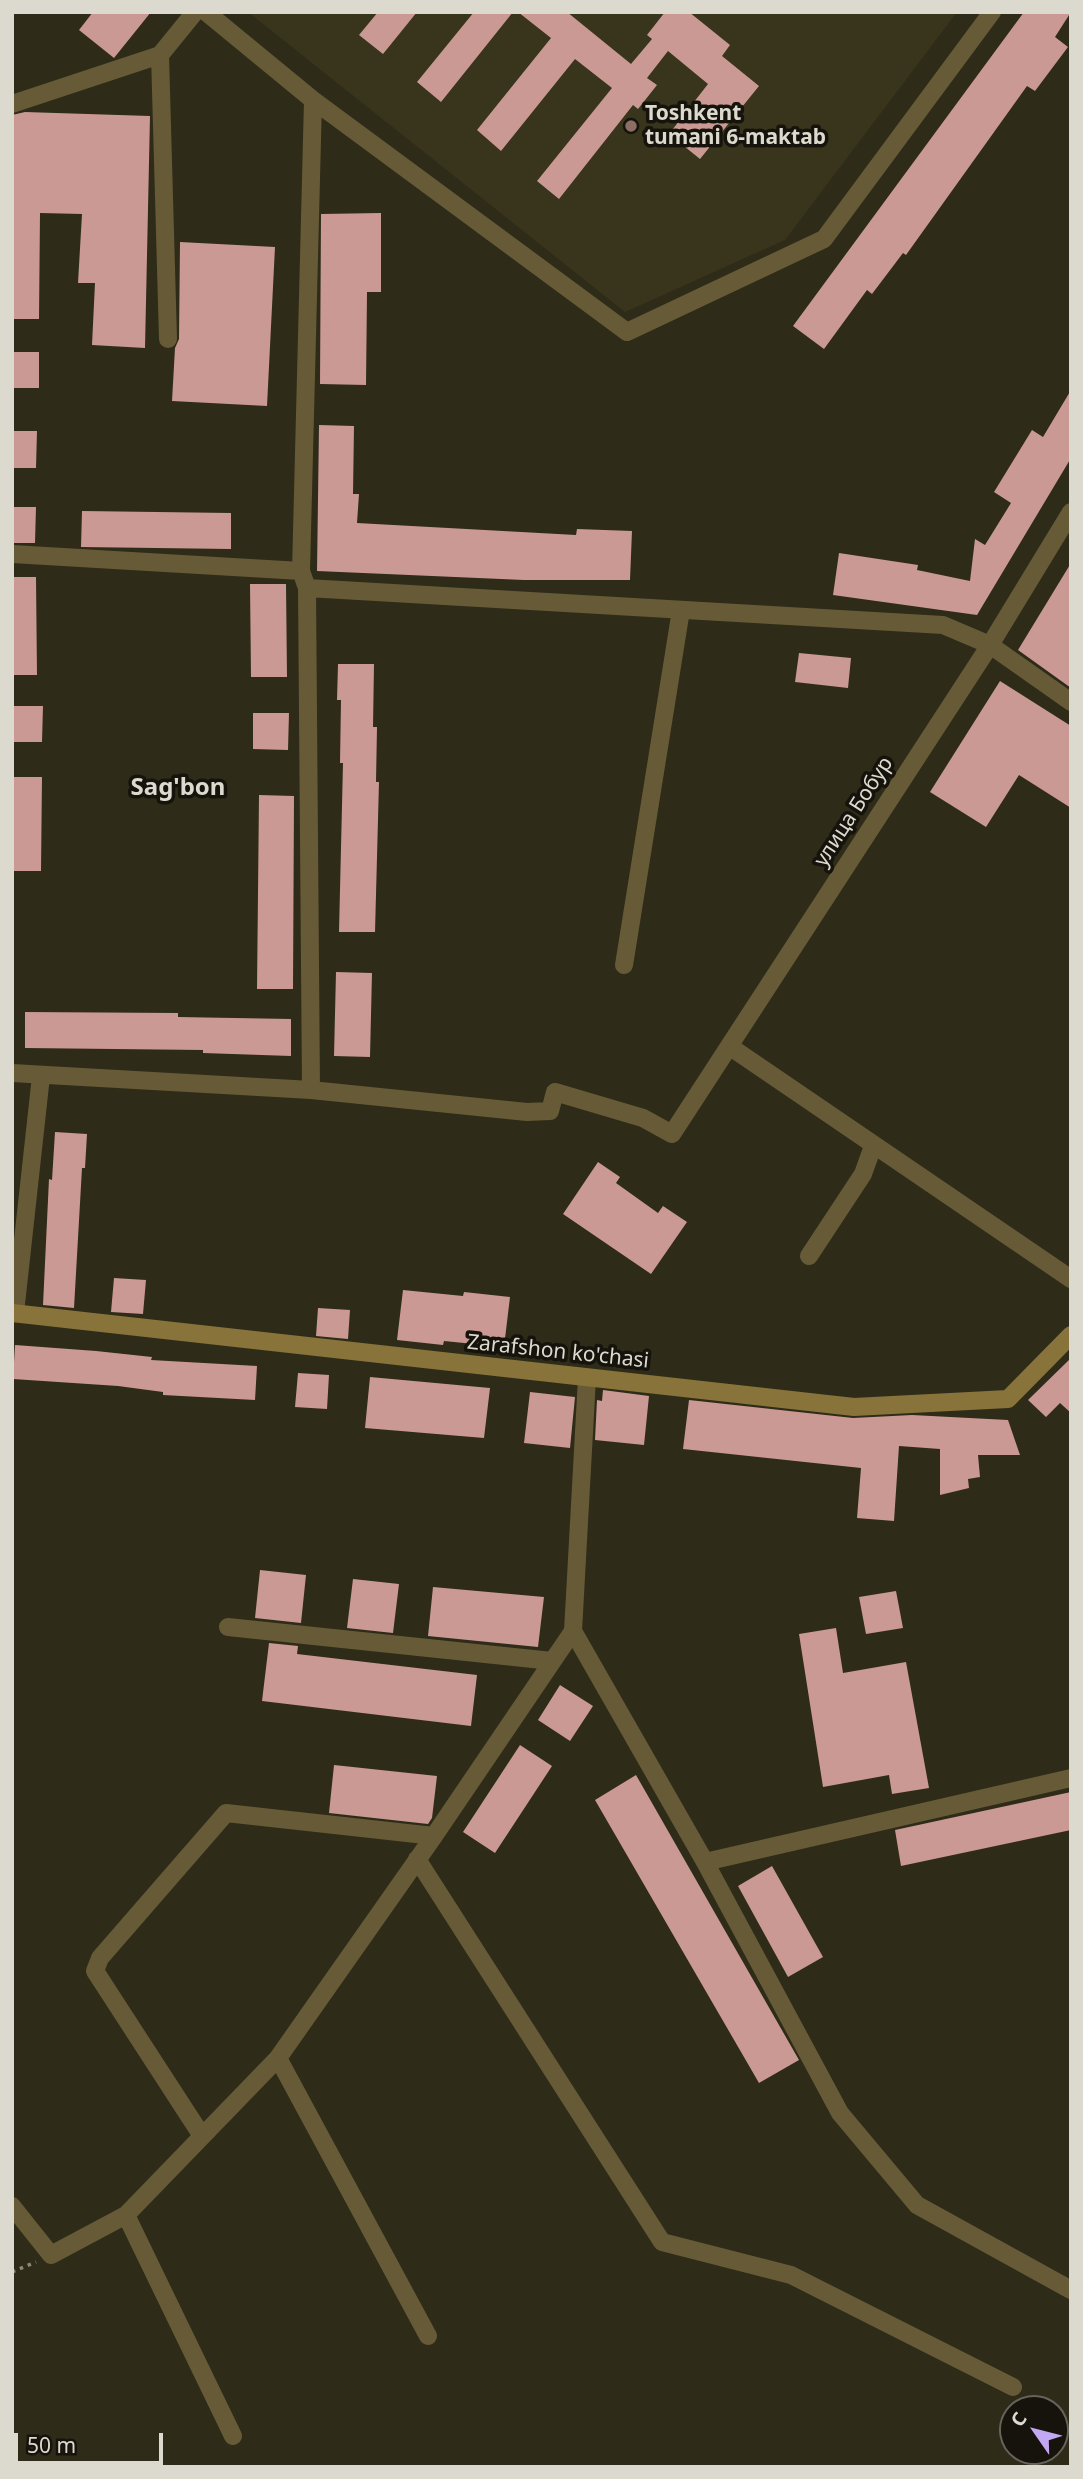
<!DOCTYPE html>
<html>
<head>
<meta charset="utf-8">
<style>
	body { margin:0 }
	#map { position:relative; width:1083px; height:2479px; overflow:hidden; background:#2e2b19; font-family:"Noto Sans",sans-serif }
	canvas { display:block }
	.frame { position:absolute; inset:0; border:14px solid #dcdacf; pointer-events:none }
	.north { position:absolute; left:999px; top:2395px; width:70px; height:70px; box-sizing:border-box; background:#15130c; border:2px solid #65635a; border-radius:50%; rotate:305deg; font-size:19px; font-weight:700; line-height:28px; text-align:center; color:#dcdacf }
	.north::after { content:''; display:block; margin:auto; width:24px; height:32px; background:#c2a7f2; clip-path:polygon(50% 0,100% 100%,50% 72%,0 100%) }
	.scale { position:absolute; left:14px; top:2433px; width:149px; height:32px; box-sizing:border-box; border:4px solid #dcdacf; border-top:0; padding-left:9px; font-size:21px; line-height:24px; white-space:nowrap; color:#dcdacf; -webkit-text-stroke:5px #15130c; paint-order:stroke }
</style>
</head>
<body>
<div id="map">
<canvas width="1083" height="2479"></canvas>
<div class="frame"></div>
<div class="north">С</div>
<div class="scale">50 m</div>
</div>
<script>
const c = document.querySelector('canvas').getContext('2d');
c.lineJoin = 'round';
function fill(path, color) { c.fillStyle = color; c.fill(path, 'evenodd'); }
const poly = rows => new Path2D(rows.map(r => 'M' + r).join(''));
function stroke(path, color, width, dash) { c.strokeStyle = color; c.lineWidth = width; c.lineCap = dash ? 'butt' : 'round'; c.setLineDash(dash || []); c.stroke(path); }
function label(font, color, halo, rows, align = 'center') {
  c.font = font + ' "Noto Sans",sans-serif'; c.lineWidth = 7; c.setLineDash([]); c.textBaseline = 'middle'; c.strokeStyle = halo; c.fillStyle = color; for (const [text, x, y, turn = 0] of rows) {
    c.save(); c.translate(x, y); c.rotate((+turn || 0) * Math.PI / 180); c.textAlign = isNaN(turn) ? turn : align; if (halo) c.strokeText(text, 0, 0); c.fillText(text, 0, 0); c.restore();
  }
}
fill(poly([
	[248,12,957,12,785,240,625,312]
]), '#39351c');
fill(poly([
	[93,12,151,12,114,58,79,30],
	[378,12,417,12,383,54,359,35],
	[474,12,513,12,441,102,417,82],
	[518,12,567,12,631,64,652,39,647,35,665,12,689,12,730,45,722,56,759,86,700,159,669,134,708,84,668,51,647,78,657,85,638,109,633,105,559,199,537,181,612,88,575,59,501,151,477,130,551,38],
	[1024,12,1071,12,1055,37,1068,47,1035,91,1027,86,906,255,903,253,872,294,867,290,824,349,793,326],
	[25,112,150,116,145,348,92,345,95,283,78,283,82,214,40,213,39,319,12,319,12,115],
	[381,213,381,292,367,292,366,385,320,384,321,214],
	[180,242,275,247,267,406,172,401,175,348,179,339],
	[12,352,39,352,39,388,12,388],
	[1071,390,1071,458,977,615,833,595,839,553,918,565,917,570,970,581,975,539,985,545,1011,503,994,492,1032,430,1043,437],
	[319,425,354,426,353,494,359,494,357,523,576,535,577,529,632,531,630,580,524,580,317,571],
	[12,431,37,431,36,468,12,468],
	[12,507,36,507,35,543,12,543],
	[82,511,231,513,231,549,81,547],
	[1071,563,1071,688,1018,650],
	[12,577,36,577,37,675,12,675],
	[250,584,286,584,287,677,251,677],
	[799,653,851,658,848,688,795,682],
	[338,664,374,664,373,727,377,727,376,782,379,782,375,932,339,932,343,763,340,763,341,700,337,700],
	[1000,681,1071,726,1071,808,1019,775,986,827,930,792],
	[12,706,43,706,42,742,12,742],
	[253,713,289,713,288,750,253,749],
	[12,777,42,777,41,871,12,871],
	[259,795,294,796,293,989,257,989],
	[336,972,372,973,370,1057,334,1056],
	[25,1012,178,1013,178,1017,291,1019,291,1056,203,1053,203,1050,25,1048],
	[55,1132,87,1134,85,1168,82,1168,74,1308,43,1305,49,1179,52,1180],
	[598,1162,620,1177,616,1183,658,1213,663,1206,687,1222,651,1274,563,1214],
	[114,1278,146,1280,143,1314,111,1312],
	[403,1290,463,1296,464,1292,510,1297,504,1347,444,1341,443,1345,397,1340],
	[318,1308,350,1310,348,1339,316,1336],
	[15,1345,96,1351,152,1357,151,1360,257,1366,255,1400,163,1395,163,1392,118,1386,13,1379],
	[1071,1358,1071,1413,1060,1403,1046,1417,1028,1400],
	[298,1373,329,1375,327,1409,295,1407],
	[370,1377,490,1388,484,1438,365,1428],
	[603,1390,649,1396,644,1445,595,1440,597,1400,602,1401],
	[530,1392,575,1397,570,1448,524,1443],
	[689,1400,853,1418,912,1415,1008,1420,1020,1455,978,1455,980,1477,968,1479,969,1488,940,1495,940,1449,899,1446,894,1521,857,1518,861,1468,683,1449],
	[260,1570,306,1575,301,1623,255,1618],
	[353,1579,399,1584,393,1633,347,1628],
	[433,1587,544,1597,538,1647,428,1636],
	[896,1591,903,1628,866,1634,859,1597],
	[836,1628,843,1673,906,1662,929,1788,892,1794,889,1775,823,1787,799,1634],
	[269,1643,298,1646,297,1654,477,1675,471,1726,262,1701],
	[560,1685,593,1706,570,1741,538,1720],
	[520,1745,552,1766,495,1853,463,1832],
	[334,1765,437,1776,432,1818,428,1824,329,1813],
	[636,1775,799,2060,759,2083,595,1800],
	[1071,1792,1071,1830,901,1866,895,1830],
	[772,1866,823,1957,788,1977,738,1886]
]), '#ca9993');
stroke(poly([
	[12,2272,36,2262]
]), '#8a887a', 3.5, [3.5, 5]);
stroke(poly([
	[206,12,313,100,627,332,824,239,992,12],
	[160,55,168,339],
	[12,104,160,55,195,12],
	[12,554,301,571],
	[307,588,943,625,990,645,1071,702],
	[624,965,681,610],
	[729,1046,1071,1279],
	[12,1073,311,1090,527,1112,550,1111,555,1092,643,1118,672,1134,990,645,1071,512],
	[311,1090,307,588,301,571,313,100],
	[809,1256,863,1174,873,1146],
	[15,1313,41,1076],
	[228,1627,552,1661],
	[573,1631,705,1862,1071,1778],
	[417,1859,662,2242,791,2275,1013,2387],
	[705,1862,840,2113,917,2205,1071,2290],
	[278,2058,428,2336],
	[202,2136,95,1971,100,1958,226,1813,434,1836],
	[12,2206,51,2255,126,2215,278,2058,434,1836,573,1631,587,1378],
	[126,2215,233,2436]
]), '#675a37', 18);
stroke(poly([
	[12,1313,854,1407,1008,1399,1071,1335]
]), '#88743a', 18);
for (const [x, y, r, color] of [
	[631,126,7,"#8d6e63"]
]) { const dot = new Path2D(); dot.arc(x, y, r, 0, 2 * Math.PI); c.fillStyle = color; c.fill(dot); stroke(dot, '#15130c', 2.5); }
label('bold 21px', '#dcdacf', '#15130c', [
	["Toshkent",645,114],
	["tumani 6-maktab",645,138]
], 'left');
label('21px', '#dcdacf', '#15130c', [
	["улица Бобур",854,812,-57],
	["Zarafshon ko'chasi",558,1352,6]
]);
label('bold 24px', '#dcdacf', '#15130c', [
	["Sag'bon",178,788]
]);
</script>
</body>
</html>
